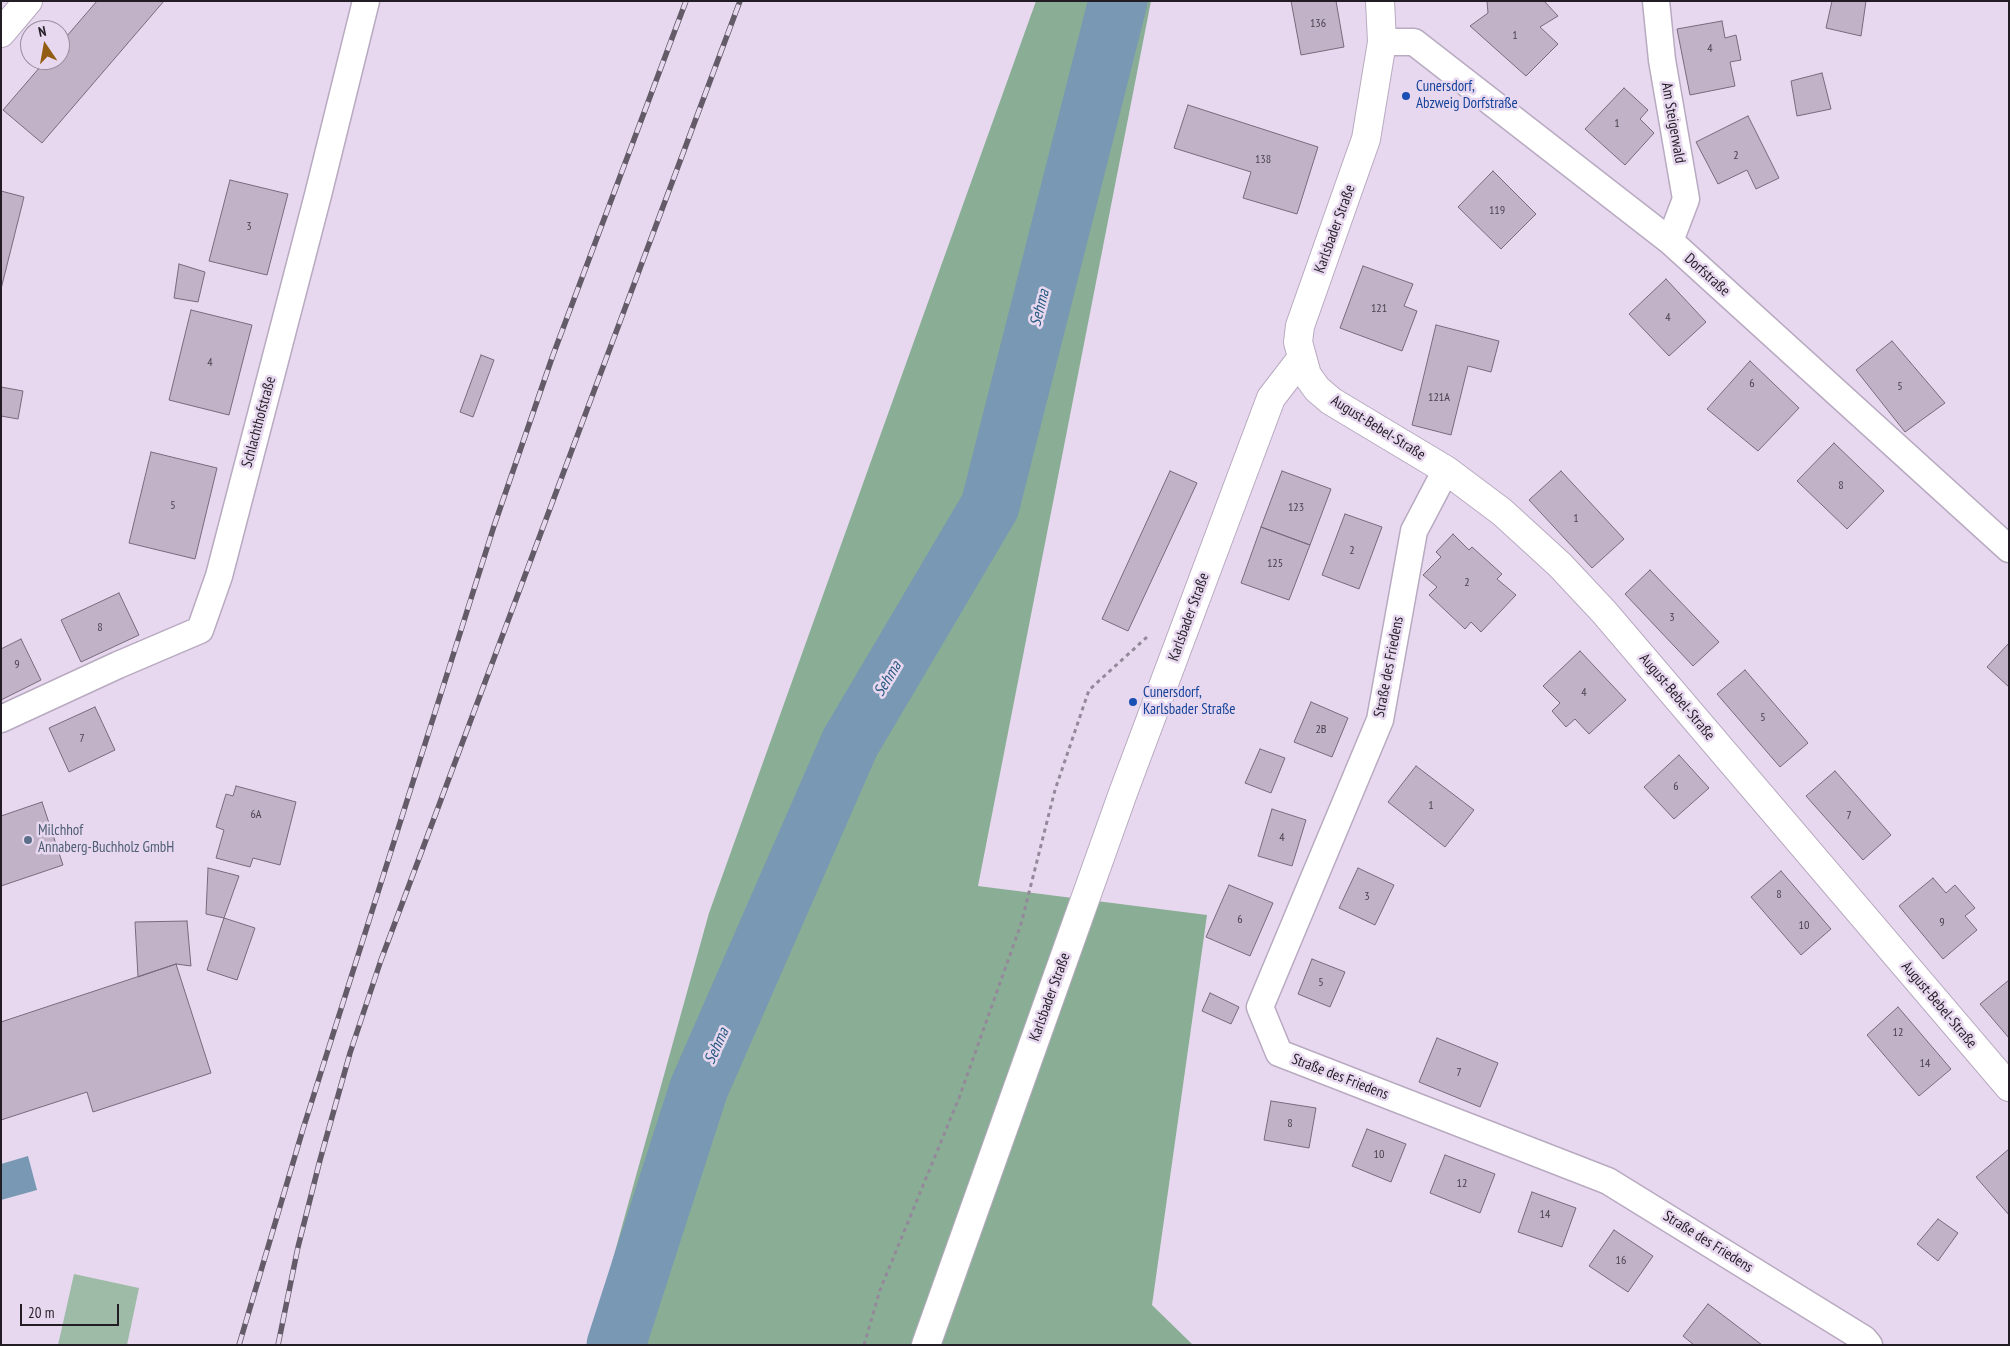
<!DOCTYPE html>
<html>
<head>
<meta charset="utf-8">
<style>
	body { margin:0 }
	#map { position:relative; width:2010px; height:1346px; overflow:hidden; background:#e7d8ef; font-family:"PT Sans Narrow",sans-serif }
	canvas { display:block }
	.frame { position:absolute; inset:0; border:2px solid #221d25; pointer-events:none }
	.north { position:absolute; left:20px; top:20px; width:50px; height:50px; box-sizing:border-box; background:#e7d8ef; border:1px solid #988d9e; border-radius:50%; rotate:348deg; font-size:14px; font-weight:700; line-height:20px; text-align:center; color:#221d25 }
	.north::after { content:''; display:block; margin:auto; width:18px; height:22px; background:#925c12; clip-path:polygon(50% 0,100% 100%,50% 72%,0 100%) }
	.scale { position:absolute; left:20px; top:1304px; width:99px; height:22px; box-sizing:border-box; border:2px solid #221d25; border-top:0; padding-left:6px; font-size:15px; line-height:18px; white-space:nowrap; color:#221d25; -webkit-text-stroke:4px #e7d8ef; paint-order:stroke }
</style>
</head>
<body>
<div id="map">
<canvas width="2010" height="1346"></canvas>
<div class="frame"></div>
<div class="north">N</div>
<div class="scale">20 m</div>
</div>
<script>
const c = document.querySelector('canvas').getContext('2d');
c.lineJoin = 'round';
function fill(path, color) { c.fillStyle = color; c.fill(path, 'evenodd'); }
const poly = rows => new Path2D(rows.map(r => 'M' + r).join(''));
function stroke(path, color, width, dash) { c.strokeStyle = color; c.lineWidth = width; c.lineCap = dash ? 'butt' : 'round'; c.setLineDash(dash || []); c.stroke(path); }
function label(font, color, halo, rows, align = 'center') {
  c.font = font + ' "PT Sans Narrow",sans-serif'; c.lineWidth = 5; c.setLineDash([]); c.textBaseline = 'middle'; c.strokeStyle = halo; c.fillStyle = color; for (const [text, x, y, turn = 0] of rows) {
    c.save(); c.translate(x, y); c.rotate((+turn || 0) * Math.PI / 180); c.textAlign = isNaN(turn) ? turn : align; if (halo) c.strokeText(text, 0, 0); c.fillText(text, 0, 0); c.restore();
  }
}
fill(poly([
	[74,1274,139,1288,127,1345,58,1345]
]), '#9ebba7');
fill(poly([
	[1036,1,1151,1,978,886,1207,915,1152,1305,1193,1345,589,1345,709,913]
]), '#8aae95');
fill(poly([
	[28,1156,37,1190,1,1200,1,1164]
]), '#7998b3');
stroke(poly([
	[616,1345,699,1088,850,743,990,506,1118,1]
]), '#7998b3', 59);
const building = poly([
	[97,1,164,1,42,143,3,110,46,60,60,60,60,44,97,1],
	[1291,1,1336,1,1344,47,1301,55,1291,1],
	[1487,1,1544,1,1558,16,1540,27,1558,44,1526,76,1470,26,1488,13,1487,1],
	[1832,1,1866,1,1861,36,1826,28,1832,1],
	[1722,21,1725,38,1736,35,1741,60,1730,62,1735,86,1690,95,1677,29,1722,21],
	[1822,73,1831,109,1797,116,1791,81,1822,73],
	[1624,88,1648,110,1640,119,1654,133,1625,165,1585,129,1624,88],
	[1188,105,1318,147,1297,214,1243,198,1251,172,1174,148,1188,105],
	[1748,116,1779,178,1756,189,1747,170,1718,184,1696,142,1748,116],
	[1493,171,1536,214,1501,249,1458,207,1493,171],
	[230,180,288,194,267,275,209,261,230,180],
	[1,191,24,197,1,289,1,191],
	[179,264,205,272,198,302,174,298,179,264],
	[1363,266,1413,284,1404,306,1417,311,1402,351,1340,328,1363,266],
	[1666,279,1706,322,1669,356,1629,314,1666,279],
	[191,310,252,325,229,415,169,400,191,310],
	[1436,325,1499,341,1491,372,1468,366,1451,435,1412,425,1436,325],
	[1892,341,1945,403,1905,432,1856,370,1892,341],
	[481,355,494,360,473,417,460,412,481,355],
	[1750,361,1799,408,1758,451,1707,409,1750,361],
	[1,387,23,391,18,419,1,416,1,387],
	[1834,443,1884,491,1847,529,1797,481,1834,443],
	[151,452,217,468,195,559,129,543,151,452],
	[1170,471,1197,483,1128,631,1102,619,1170,471],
	[1282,471,1331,489,1310,545,1261,527,1282,471],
	[1561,471,1624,539,1592,568,1529,500,1561,471],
	[1345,514,1382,527,1359,589,1322,575,1345,514],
	[1261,527,1310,545,1289,600,1241,583,1261,527],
	[1453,534,1469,550,1472,547,1502,574,1497,579,1516,595,1481,632,1471,622,1465,629,1429,595,1437,587,1423,575,1441,557,1436,552,1453,534],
	[1650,570,1719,642,1693,666,1625,594,1650,570],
	[119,593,139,635,81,662,61,620,119,593],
	[21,639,41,680,1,700,1,649,21,639],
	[2009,643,2009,687,1987,667,2009,643],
	[1580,651,1626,700,1589,734,1575,719,1566,727,1552,711,1560,703,1543,686,1580,651],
	[1745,670,1808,743,1780,767,1717,694,1745,670],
	[1311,702,1348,718,1332,757,1294,742,1311,702],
	[95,707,115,750,69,772,49,728,95,707],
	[1260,749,1285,758,1271,793,1245,783,1260,749],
	[1679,755,1709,788,1674,819,1644,787,1679,755],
	[1416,766,1474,810,1445,847,1388,802,1416,766],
	[1835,771,1891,835,1863,860,1806,796,1835,771],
	[236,786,296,802,280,865,253,858,250,867,216,858,224,830,216,827,226,794,233,796,236,786],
	[42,802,63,865,1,886,1,816,42,802],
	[1272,809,1306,820,1292,866,1258,856,1272,809],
	[208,868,239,876,224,918,206,914,208,868],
	[1358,868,1394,885,1375,925,1339,908,1358,868],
	[1781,871,1831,929,1801,955,1751,897,1781,871],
	[1933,878,1946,893,1955,885,1975,908,1965,916,1977,930,1943,959,1899,906,1933,878],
	[1229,885,1273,903,1250,956,1206,937,1229,885],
	[224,918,255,928,237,980,207,970,224,918],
	[187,921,191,966,176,964,138,977,135,922,187,921],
	[1312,959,1345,972,1330,1007,1298,994,1312,959],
	[176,964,211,1073,93,1112,87,1092,1,1120,1,1022,176,964],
	[2009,980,2009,1038,1980,1004,2009,980],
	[1210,993,1239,1007,1231,1024,1202,1011,1210,993],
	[1898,1007,1951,1069,1919,1096,1867,1035,1898,1007],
	[1437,1038,1498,1063,1480,1107,1419,1082,1437,1038],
	[1271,1101,1316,1108,1309,1148,1264,1140,1271,1101],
	[1367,1129,1406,1144,1391,1182,1352,1166,1367,1129],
	[2009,1149,2009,1215,1976,1177,2009,1149],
	[1445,1155,1495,1174,1480,1213,1430,1193,1445,1155],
	[1532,1192,1576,1208,1562,1247,1518,1232,1532,1192],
	[1938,1219,1958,1233,1938,1261,1917,1244,1938,1219],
	[1614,1230,1653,1256,1628,1292,1589,1266,1614,1230],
	[1708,1304,1762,1345,1694,1345,1683,1336,1708,1304]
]);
fill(building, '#c1b2c7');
stroke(building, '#786a7d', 1);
const street = poly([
	[1656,1,1662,60,1686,199,1670,241],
	[1382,42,1414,42,1670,241,2009,549],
	[1446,470,1414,531,1380,720,1260,1007,1279,1053,1608,1181,1864,1339,1869,1345],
	[1,719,118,665,200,630,219,576,318,195,366,1]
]);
const secondary = poly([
	[1380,1,1382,42,1366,139,1300,326,1298,342,1307,375,1317,389,1331,401,1446,470,1502,512,1560,565,1604,612,2009,1087],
	[926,1345,1123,793,1271,398,1301,359]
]);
const primary = poly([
	[1,33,28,1]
]);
stroke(street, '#b8aac0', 29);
stroke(secondary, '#b8aac0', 30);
stroke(primary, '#b8aac0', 30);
stroke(poly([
	[864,1345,880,1290,959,1098,1021,924,1055,790,1089,690,1147,637]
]), '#94899a', 3, [4, 4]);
stroke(street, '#fff', 26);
stroke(secondary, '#fff', 28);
stroke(primary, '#fff', 28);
const rail = poly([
	[239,1345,303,1129,494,526,553,355,686,1],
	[278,1345,298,1247,320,1160,350,1053,381,960,740,1]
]);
stroke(rail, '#635b68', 5.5);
stroke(rail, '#e7d8ef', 4, [11]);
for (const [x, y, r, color] of [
	[1406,96,5,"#1a4fb4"],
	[1133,702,5,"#1a4fb4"],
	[28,840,5,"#5c6f8a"]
]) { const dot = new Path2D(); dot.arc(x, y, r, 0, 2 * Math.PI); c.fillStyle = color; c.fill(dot); stroke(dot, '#e7d8ef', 2); }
label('12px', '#4a424e', null, [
	["136",1318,24],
	["1",1515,36],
	["4",1710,49],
	["1",1617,124],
	["2",1736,156],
	["138",1263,160],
	["119",1497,211],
	["3",249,227],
	["121",1379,309],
	["4",1668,318],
	["4",210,363],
	["6",1752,384],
	["5",1900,387],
	["121A",1439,398],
	["8",1841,486],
	["5",173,506],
	["123",1296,508],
	["1",1576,519],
	["2",1352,551],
	["125",1275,564],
	["2",1467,583],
	["3",1672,618],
	["8",100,628],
	["9",17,665],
	["4",1584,693],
	["5",1763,718],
	["2B",1321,730],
	["7",82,739],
	["6",1676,787],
	["1",1431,806],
	["6A",256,815],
	["7",1849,816],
	["4",1282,838],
	["8",1779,895],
	["3",1367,897],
	["6",1240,920],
	["9",1942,923],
	["10",1804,926],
	["5",1321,983],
	["12",1898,1033],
	["14",1925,1064],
	["7",1459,1073],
	["8",1290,1124],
	["10",1379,1155],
	["12",1462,1184],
	["14",1545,1215],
	["16",1621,1261]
]);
label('15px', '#164399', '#e7d8ef', [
	["Cunersdorf,",1416,87],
	["Abzweig Dorfstraße",1416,104],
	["Cunersdorf,",1143,693],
	["Karlsbader Straße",1143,710]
], 'left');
label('15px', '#221d25', '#e7d8ef', [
	["Am Steigerwald",1673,123,80],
	["Karlsbader Straße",1335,229,-70],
	["Dorfstraße",1707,275,42],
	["Schlachthofstraße",259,422,-75],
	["August-Bebel-Straße",1378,428,32],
	["Karlsbader Straße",1189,617,-70],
	["Straße des Friedens",1389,667,-79],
	["August-Bebel-Straße",1677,697,50],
	["Karlsbader Straße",1050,997,-70],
	["August-Bebel-Straße",1939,1005,50],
	["Straße des Friedens",1340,1077,21],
	["Straße des Friedens",1708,1242,32]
]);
label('15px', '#4e5e75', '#e7d8ef', [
	["Milchhof",38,831],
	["Annaberg-Buchholz GmbH",38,848]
], 'left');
label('italic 16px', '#275980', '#e7d8ef', [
	["Sehma",1040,308,-76],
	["Sehma",888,679,-59],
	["Sehma",717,1046,-66]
]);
</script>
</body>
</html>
